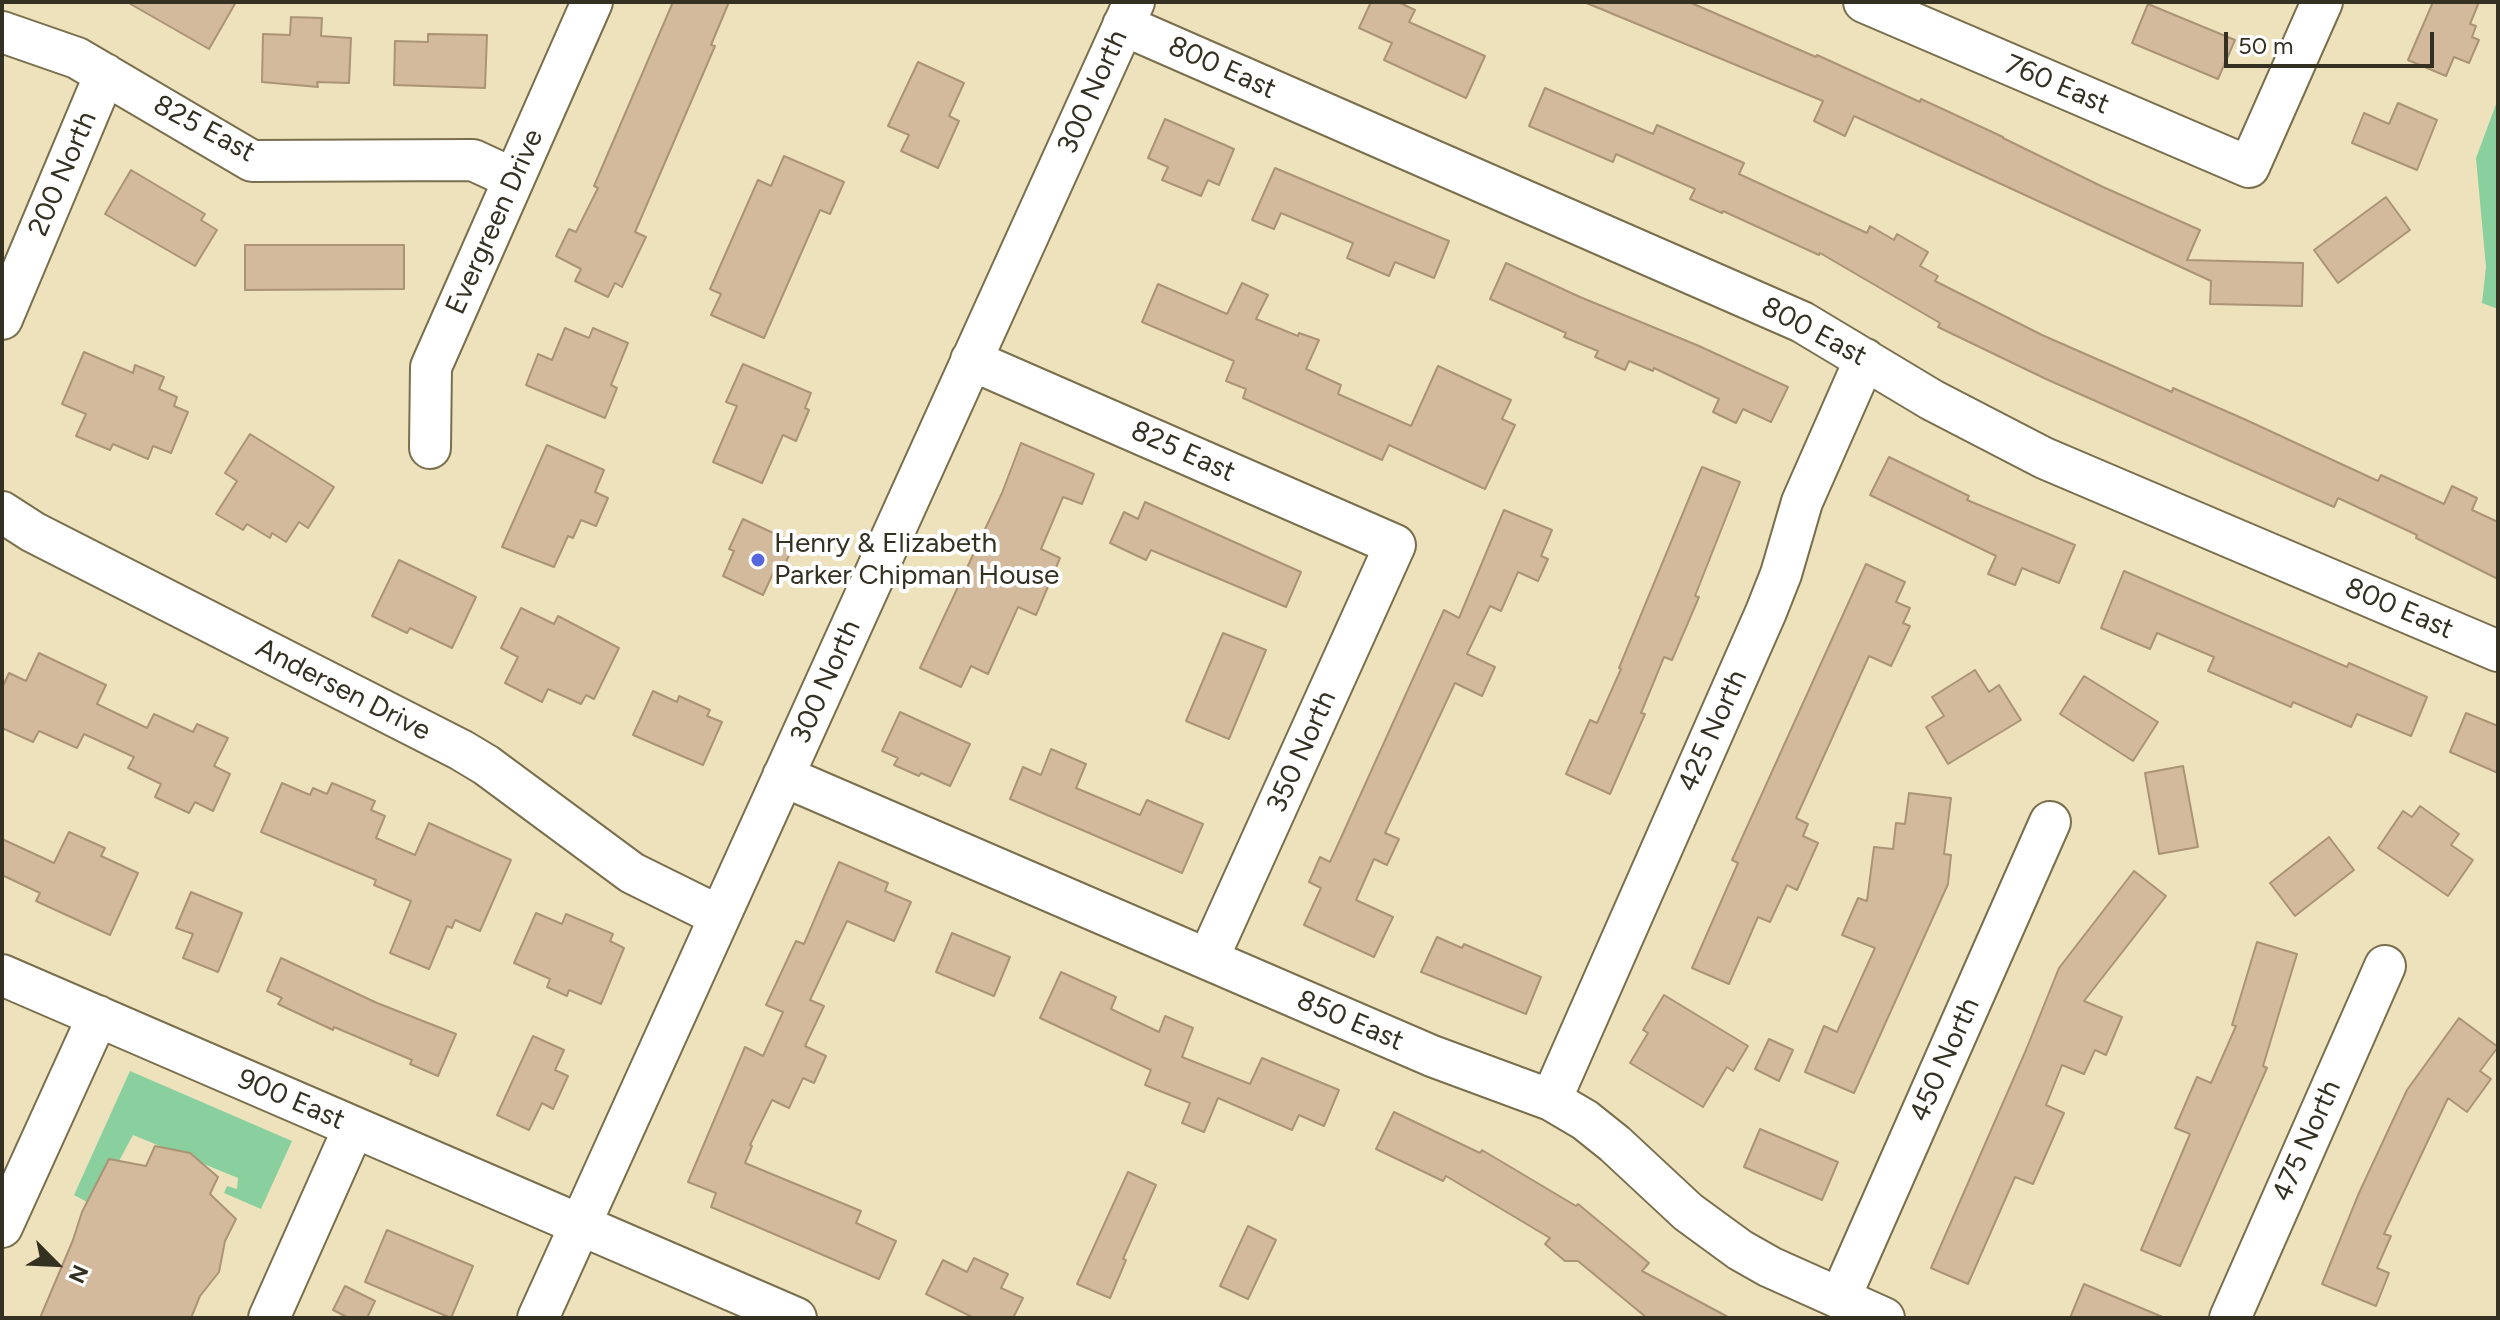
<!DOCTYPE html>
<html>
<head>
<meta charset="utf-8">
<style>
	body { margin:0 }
	#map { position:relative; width:2500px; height:1320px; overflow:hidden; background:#eee2bd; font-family:Figtree,sans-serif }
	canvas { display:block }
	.frame { position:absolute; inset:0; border:4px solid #353122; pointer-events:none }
	.north { position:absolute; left:16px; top:1224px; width:80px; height:80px; -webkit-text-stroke:6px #fff; paint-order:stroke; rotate:114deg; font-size:22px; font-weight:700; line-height:32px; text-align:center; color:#353122 }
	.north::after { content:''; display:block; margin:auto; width:28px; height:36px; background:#353122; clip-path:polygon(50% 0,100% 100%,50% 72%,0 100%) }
	.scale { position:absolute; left:2224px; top:32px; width:210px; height:36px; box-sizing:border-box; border:4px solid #353122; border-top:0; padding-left:10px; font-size:24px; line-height:28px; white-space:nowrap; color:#353122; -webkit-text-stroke:6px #fff; paint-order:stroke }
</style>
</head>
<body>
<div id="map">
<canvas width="2500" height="1320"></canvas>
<div class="frame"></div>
<div class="north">N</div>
<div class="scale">50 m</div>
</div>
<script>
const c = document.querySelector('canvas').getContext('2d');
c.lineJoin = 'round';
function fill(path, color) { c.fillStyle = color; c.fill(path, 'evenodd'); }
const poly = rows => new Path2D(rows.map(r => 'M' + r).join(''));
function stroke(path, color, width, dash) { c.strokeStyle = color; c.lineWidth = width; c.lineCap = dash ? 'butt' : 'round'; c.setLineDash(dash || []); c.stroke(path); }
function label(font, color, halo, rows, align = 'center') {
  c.font = font + ' Figtree,sans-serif'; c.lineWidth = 8; c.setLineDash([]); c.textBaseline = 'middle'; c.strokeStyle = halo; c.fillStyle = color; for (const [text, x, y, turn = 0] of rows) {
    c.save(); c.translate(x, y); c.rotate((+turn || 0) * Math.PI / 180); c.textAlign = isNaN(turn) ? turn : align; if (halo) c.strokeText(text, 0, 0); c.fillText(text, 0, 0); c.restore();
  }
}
fill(poly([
	[2498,99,2498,309,2482,303,2486,267,2476,158],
	[130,1071,292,1141,261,1209,224,1193,227,1186,237,1189,238,1178,133,1135,119,1161,87,1202,74,1195]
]), '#89d09e');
const building = poly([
	[127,2,236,2,209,49,127,2],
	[673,2,729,2,711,45,715,46,635,232,646,237,622,287,615,283,608,297,575,281,581,269,556,256,569,229,576,232,598,188,594,186,673,2],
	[1371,2,1398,2,1415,10,1409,22,1485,56,1466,98,1384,60,1392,43,1359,28,1371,2],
	[1584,2,1689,2,1816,57,1817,55,1920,102,1921,99,2003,137,2003,138,2103,187,2200,230,2187,260,2303,263,2302,306,2210,304,2211,281,1854,116,1845,136,1814,121,1823,101,1584,2],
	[2433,2,2479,2,2470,24,2476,26,2472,37,2479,40,2469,63,2454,57,2446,76,2408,60,2433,2],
	[2148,4,2235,40,2218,79,2132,43,2148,4],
	[291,17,322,18,321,36,351,38,349,83,317,82,318,87,262,82,263,34,290,35,291,17],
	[428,34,487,35,485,88,394,85,395,41,428,42,428,34],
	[918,62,964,83,949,116,959,121,938,168,901,151,909,135,888,126,918,62],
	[1545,88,1653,134,1657,125,1744,163,1739,174,1867,233,1870,226,1894,240,1897,234,1928,252,1920,266,1938,276,1935,281,2042,335,2172,392,2173,388,2244,419,2378,481,2381,475,2444,504,2452,486,2477,498,2472,510,2498,522,2498,579,2416,538,2417,535,2338,498,2334,507,2046,379,1938,327,1940,323,1820,253,1819,255,1723,211,1722,213,1690,199,1695,189,1616,154,1613,162,1529,126,1545,88],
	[2398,103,2437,120,2417,170,2352,143,2364,113,2389,124,2398,103],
	[1165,119,1234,149,1219,185,1208,180,1201,196,1162,180,1168,167,1148,158,1165,119],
	[784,156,844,182,830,214,820,210,764,338,711,315,721,294,710,289,758,180,771,186,784,156],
	[1275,168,1449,241,1434,278,1395,262,1389,276,1347,258,1353,243,1281,213,1274,229,1252,220,1275,168],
	[131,170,205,214,201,220,217,230,195,266,105,214,131,170],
	[2386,197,2410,230,2338,283,2314,250,2386,197],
	[245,245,404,245,404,289,245,290,245,245],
	[1506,263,1580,297,1699,346,1788,387,1771,422,1743,409,1736,423,1713,412,1719,399,1654,368,1653,371,1629,361,1625,370,1595,357,1598,351,1564,337,1566,333,1490,299,1506,263],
	[1242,283,1268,295,1256,319,1298,336,1299,333,1319,340,1306,369,1341,385,1338,394,1411,426,1438,366,1511,400,1502,419,1515,425,1485,489,1389,445,1382,460,1243,398,1246,389,1226,381,1234,361,1142,322,1158,284,1227,314,1242,283],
	[565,328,589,338,593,328,628,343,611,385,617,388,605,418,526,385,538,354,552,360,565,328],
	[84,352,133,373,135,365,164,377,159,389,177,397,174,406,188,412,171,453,153,446,148,459,113,444,110,450,76,436,86,414,62,404,84,352],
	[743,364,811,393,805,408,809,410,796,441,783,435,762,483,713,462,737,406,726,402,743,364],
	[250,434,334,487,308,528,299,522,286,542,272,533,270,538,247,524,243,530,216,514,237,481,225,473,250,434],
	[1021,443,1094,474,1082,504,1063,497,1041,549,1060,558,1036,615,1018,607,988,674,971,666,961,687,920,668,1002,493,1021,443],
	[547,445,604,470,595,492,608,498,596,526,581,520,573,538,568,536,554,567,502,547,547,445],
	[1889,457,1969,496,1967,500,2075,545,2059,583,2022,568,2015,585,1988,574,1996,556,1870,495,1889,457],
	[1702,467,1740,482,1695,596,1699,597,1672,660,1664,657,1641,713,1645,714,1610,794,1566,774,1590,720,1597,723,1621,669,1619,668,1702,467],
	[1145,502,1301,572,1286,607,1151,550,1146,560,1110,543,1124,512,1138,519,1145,502],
	[1504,510,1552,530,1541,556,1548,559,1538,581,1518,572,1501,611,1490,606,1467,654,1495,667,1482,696,1455,683,1385,833,1399,839,1387,865,1374,859,1356,900,1393,917,1374,957,1304,925,1321,888,1309,882,1320,857,1330,862,1444,610,1459,618,1504,510],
	[743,519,795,543,781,572,775,569,763,595,723,576,734,551,729,549,743,519],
	[399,560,476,597,452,648,410,628,407,633,372,616,399,560],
	[1866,564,1905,582,1896,602,1910,608,1903,623,1910,626,1891,666,1869,656,1796,818,1808,824,1803,836,1818,843,1797,890,1787,885,1770,922,1758,917,1729,984,1692,968,1738,863,1732,860,1866,564],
	[2124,571,2347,667,2349,663,2427,697,2411,736,2357,714,2351,727,2293,702,2291,707,2208,671,2214,657,2157,633,2150,649,2101,628,2124,571],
	[521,608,554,624,558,616,619,648,594,699,586,695,581,704,548,689,542,702,505,683,518,657,501,648,521,608],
	[1223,633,1266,650,1229,739,1186,721,1223,633],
	[39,653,106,685,97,704,147,728,154,714,193,732,197,724,228,738,214,766,230,774,213,811,195,802,189,813,155,797,161,784,128,768,134,757,84,734,77,748,39,731,33,742,2,728,2,688,9,673,26,681,39,653],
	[1975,670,1989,692,1999,685,2021,720,1948,764,1926,727,1944,716,1932,697,1975,670],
	[2084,676,2158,722,2133,761,2060,714,2084,676],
	[653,691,677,702,679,696,710,710,707,716,722,722,703,765,633,735,653,691],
	[900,712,970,744,950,786,921,773,919,776,894,765,898,758,882,751,900,712],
	[2466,713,2498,726,2498,773,2450,752,2466,713],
	[1051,749,1086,764,1076,788,1140,815,1147,800,1203,824,1182,873,1010,799,1023,767,1041,775,1051,749],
	[2183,766,2198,847,2159,854,2145,773,2183,766],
	[282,783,310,795,313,788,327,794,332,783,375,801,371,810,385,816,376,838,415,855,429,823,511,860,480,931,455,920,452,928,447,926,429,969,390,953,411,901,374,885,376,880,261,832,282,783],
	[1909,793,1951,798,1944,854,1951,855,1948,884,1854,1093,1805,1072,1824,1026,1837,1032,1875,948,1842,935,1858,898,1867,901,1874,847,1893,849,1896,823,1905,824,1909,793],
	[2420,806,2459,834,2451,845,2473,860,2448,896,2378,848,2403,811,2412,817,2420,806],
	[69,832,105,848,101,856,138,873,110,935,36,901,40,893,2,875,2,839,54,863,69,832],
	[2329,837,2354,870,2295,916,2270,883,2329,837],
	[839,862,888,883,885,891,911,902,894,941,847,921,810,1000,824,1006,805,1046,826,1056,814,1083,803,1078,789,1108,772,1100,750,1145,752,1146,745,1163,861,1211,856,1223,896,1241,879,1279,711,1207,716,1193,688,1182,745,1047,763,1056,783,1012,766,1005,796,941,804,944,839,862],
	[2134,871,2166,896,2084,1001,2122,1017,2106,1055,2095,1050,2084,1074,2062,1065,2046,1105,2064,1113,2033,1184,2015,1177,1968,1284,1931,1268,2026,1050,2059,968,2134,871],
	[191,892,242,913,218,972,183,958,193,934,176,928,191,892],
	[536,913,562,924,566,914,613,934,610,941,624,948,601,1004,569,990,567,996,547,987,550,979,514,963,536,913],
	[952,933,1010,957,994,996,936,972,952,933],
	[1437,937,1462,948,1464,944,1541,977,1526,1014,1421,972,1437,937],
	[2257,942,2297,954,2263,1066,2267,1068,2180,1266,2141,1250,2190,1134,2175,1128,2197,1077,2211,1083,2236,1026,2232,1025,2257,942],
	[281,958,377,1003,456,1034,438,1076,410,1064,412,1060,334,1027,333,1030,278,1004,282,998,267,991,281,958],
	[1061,972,1116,997,1111,1009,1159,1032,1165,1016,1193,1028,1182,1057,1250,1084,1262,1058,1339,1090,1324,1126,1299,1115,1292,1130,1218,1098,1204,1132,1182,1123,1190,1103,1145,1085,1151,1070,1040,1018,1061,972],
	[1664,995,1748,1046,1733,1071,1727,1067,1703,1107,1630,1063,1648,1033,1643,1030,1664,995],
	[2459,1018,2498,1047,2480,1071,2491,1079,2467,1112,2448,1098,2384,1234,2391,1236,2377,1268,2389,1273,2376,1306,2322,1284,2359,1193,2407,1090,2459,1018],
	[533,1036,564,1050,555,1070,568,1076,553,1109,542,1103,529,1130,497,1115,533,1036],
	[1769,1039,1793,1050,1779,1081,1755,1069,1769,1039],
	[1394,1112,1480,1153,1482,1150,1576,1206,1578,1204,1649,1263,1642,1271,1730,1318,1647,1318,1578,1261,1565,1261,1545,1244,1550,1238,1446,1176,1443,1181,1376,1149,1394,1112],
	[1760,1129,1838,1162,1822,1200,1744,1167,1760,1129],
	[155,1146,190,1153,218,1177,210,1194,236,1219,225,1241,219,1272,200,1296,191,1318,40,1318,73,1240,82,1212,109,1159,146,1166,155,1146],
	[1128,1172,1156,1185,1123,1259,1126,1260,1110,1298,1077,1284,1128,1172],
	[1248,1226,1276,1240,1248,1299,1220,1286,1248,1226],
	[387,1230,473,1266,451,1318,365,1282,387,1230],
	[974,1258,1008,1274,1001,1288,1023,1298,1013,1318,974,1318,926,1294,943,1260,967,1272,974,1258],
	[2084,1284,2165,1318,2070,1318,2084,1284],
	[345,1286,375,1301,367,1318,349,1318,333,1310,345,1286]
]);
fill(building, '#d3ba9c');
stroke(building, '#ab9375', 2);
const minor = poly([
	[1864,2,2249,167,2322,2],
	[1123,25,1802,322,1932,400,2044,458,2498,651],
	[2,32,77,58,252,161,473,160,514,179],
	[2,319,105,74],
	[971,360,1395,545,1208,959],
	[430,448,431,367,592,2],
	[2,512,33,532,461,750,486,765,632,873,719,916],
	[783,776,1432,1056,1551,1100,1585,1120,1615,1144,1688,1212,1740,1250,1770,1267,1884,1318],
	[2,975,796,1318],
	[1551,1100,1766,612,1781,574,1802,502,1865,359],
	[2,1227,98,1016],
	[1840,1298,2050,822],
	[269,1318,354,1127],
	[538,1318,1134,2],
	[2230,1318,2385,966]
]);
stroke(minor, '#796f4d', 44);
stroke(minor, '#fff', 40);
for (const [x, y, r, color] of [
	[758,560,8,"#5667de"]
]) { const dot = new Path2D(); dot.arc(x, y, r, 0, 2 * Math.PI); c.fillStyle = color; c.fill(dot); stroke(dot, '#fff', 3); }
label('28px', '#353122', '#fff', [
	["800 East",1222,68,24],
	["760 East",2057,85,23],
	["300 North",1093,92,-66],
	["825 East",204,129,28],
	["200 North",63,174,-67],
	["Evergreen Drive",495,222,-66],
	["800 East",1814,332,28],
	["825 East",1183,452,24],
	["800 East",2399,609,23],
	["300 North",826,682,-66],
	["Andersen Drive",343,690,27],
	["425 North",1713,731,-66],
	["350 North",1302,752,-66],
	["850 East",1350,1021,23],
	["450 North",1945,1060,-66],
	["900 East",291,1100,23],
	["475 North",2307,1141,-66]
]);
label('28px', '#353122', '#fff', [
	["Henry & Elizabeth",774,544],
	["Parker Chipman House",774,576]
], 'left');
</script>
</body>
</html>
